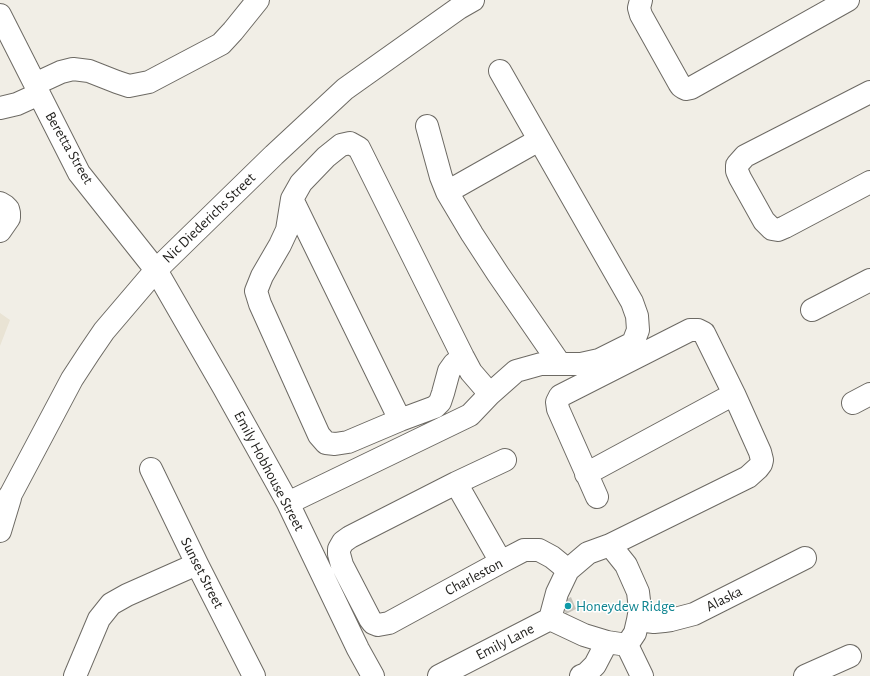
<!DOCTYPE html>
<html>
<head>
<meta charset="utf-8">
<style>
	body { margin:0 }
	canvas { display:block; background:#f1eee6 }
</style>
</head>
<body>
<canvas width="870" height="676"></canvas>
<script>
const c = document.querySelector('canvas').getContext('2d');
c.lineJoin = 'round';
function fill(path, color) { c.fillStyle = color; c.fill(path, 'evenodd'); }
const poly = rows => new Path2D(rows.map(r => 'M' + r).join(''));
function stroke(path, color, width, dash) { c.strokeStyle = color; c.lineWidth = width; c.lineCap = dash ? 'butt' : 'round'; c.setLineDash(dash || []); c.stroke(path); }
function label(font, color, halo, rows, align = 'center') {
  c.font = font + ' "Alegreya Sans",sans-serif'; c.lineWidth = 3; c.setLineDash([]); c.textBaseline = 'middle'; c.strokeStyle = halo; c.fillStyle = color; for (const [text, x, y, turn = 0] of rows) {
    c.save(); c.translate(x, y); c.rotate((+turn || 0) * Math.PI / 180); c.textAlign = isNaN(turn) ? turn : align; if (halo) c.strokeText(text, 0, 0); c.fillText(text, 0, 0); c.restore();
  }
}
fill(poly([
	[0,313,10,320,0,346]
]), '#e9e3d4');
fill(poly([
	[571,597,576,609,566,614,561,602]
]), '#c6c3bb');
const minor = poly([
	[641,0,639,8,641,15,679,83,681,86,684,88,686,89,691,88,848,0],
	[0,15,35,84,39,94,79,173,156,270,224,388,288,503,358,649,373,676],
	[35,84,61,72,73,69,89,71,117,82,129,86,149,82,221,44,233,31,258,0],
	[870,92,745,156,737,165,737,171,740,178,764,221,772,229,778,230,785,227,870,182],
	[0,108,17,104,39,94],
	[427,126,441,177,447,192,472,234,498,274,560,364],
	[447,192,539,140],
	[292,199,400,420],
	[0,203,5,206,8,209,9,213,9,218,0,231],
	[812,310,870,280],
	[463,357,454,364,449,371,443,393,440,402,435,407,400,420,348,442,335,444,326,443,319,435,260,304,256,291,262,276,280,245,287,230,292,199,301,183,326,157,341,145,350,143,359,148,463,357,471,372,490,394],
	[853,403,870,394],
	[505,460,456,483,350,537,343,542,339,549,339,554,342,565,370,619,373,623,378,625,389,623,501,562,524,550,539,550,552,557,568,570],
	[151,469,197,564,254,676],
	[586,474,734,394],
	[456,483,501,562],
	[597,497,558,409,557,402,560,396,690,330,698,330,704,333,734,394,760,452,762,460,761,464,758,468,748,477,610,545],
	[288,503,470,415,490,394,516,371,541,364,581,364,599,360,633,343,638,330,637,316,632,302,500,71],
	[0,510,11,494,72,379,89,353,104,331,156,270,274,155,345,89,459,8,473,0],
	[0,531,10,498],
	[550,619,584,635,607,642,627,645],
	[638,620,654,622,664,621,671,620,694,614,805,558],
	[627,645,642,676],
	[75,676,99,619,111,604,127,595,197,564],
	[439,676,550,619,557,593,568,570,588,553,610,545,626,565,638,592,640,609,638,620,635,633,627,645],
	[581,676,586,674,595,665,607,642],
	[805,676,850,656]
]);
stroke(minor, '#6d6a64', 24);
stroke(minor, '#fff', 22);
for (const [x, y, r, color] of [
	[568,606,4,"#0f9aa8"]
]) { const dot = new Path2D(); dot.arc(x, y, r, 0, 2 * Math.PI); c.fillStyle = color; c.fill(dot); stroke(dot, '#fff', 1.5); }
label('15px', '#1f1e1b', '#fff', [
	["Beretta Street",69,148,60],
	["Nic Diederichs Street",209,218,-44],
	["Emily Hobhouse Street",269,471,62],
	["Sunset Street",202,573,63],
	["Charleston",474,577,-28],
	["Alaska",724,599,-27],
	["Emily Lane",505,642,-27]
]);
label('15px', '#0d838f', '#fff', [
	["Honeydew Ridge",576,606]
], 'left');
</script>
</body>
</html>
